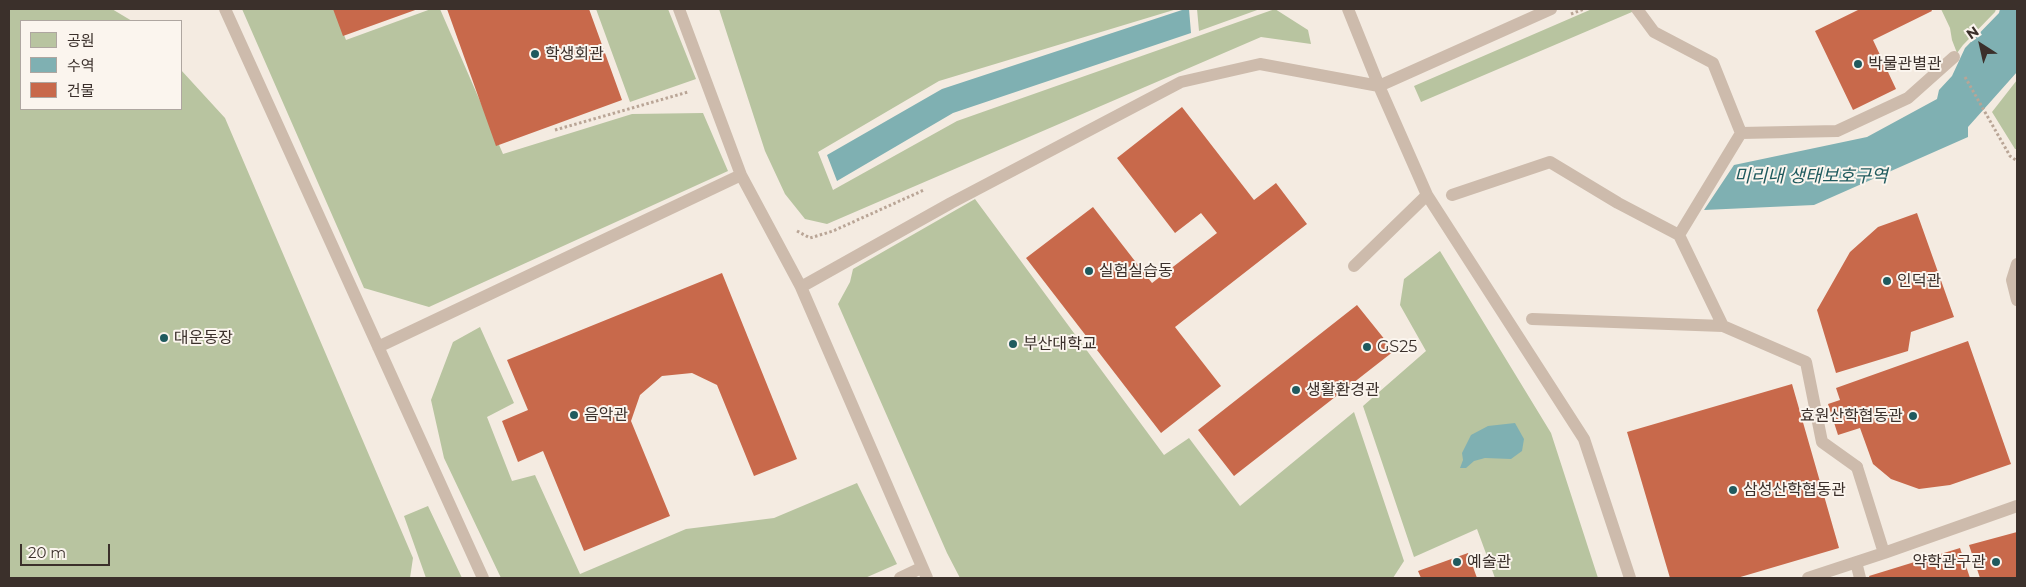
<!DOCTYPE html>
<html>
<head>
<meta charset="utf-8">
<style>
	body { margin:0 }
	#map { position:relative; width:2026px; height:587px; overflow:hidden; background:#f4ebe1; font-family:Montserrat,"Noto Sans KR",sans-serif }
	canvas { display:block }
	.frame { position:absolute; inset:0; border:10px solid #3b302b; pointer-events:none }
	.legend { position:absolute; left:20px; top:20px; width:162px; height:90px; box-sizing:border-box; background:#fbf5ee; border:1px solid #aea6a0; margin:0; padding:6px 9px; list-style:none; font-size:15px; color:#3b302b }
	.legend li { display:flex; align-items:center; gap:10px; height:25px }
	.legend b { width:25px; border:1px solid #aea6a0 }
	.north { position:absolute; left:1956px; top:20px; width:50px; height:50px; -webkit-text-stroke:4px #fbf5ee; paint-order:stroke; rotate:325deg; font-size:14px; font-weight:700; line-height:20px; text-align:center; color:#3b302b }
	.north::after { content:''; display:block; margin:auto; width:18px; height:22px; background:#3b302b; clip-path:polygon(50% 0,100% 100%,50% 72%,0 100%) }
	.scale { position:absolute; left:20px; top:544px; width:90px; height:22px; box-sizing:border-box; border:2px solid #3b302b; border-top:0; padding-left:6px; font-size:15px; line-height:18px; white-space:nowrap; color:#3b302b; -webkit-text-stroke:4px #fbf5ee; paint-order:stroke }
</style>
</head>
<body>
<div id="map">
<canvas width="2026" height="587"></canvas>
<div class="frame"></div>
<ul class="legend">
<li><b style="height:14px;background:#b8c4a0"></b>공원</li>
<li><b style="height:14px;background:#7fb0b2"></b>수역</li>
<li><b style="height:14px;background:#c8694b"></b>건물</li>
</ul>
<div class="north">N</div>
<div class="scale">20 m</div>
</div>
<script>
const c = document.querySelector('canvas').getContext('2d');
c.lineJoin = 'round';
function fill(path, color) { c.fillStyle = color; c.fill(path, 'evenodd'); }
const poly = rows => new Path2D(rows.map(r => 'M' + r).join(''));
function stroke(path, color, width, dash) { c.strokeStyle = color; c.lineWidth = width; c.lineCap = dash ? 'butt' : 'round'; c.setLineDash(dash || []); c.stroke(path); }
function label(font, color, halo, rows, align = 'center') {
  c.font = font + ' Montserrat,"Noto Sans KR",sans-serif'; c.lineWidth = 4; c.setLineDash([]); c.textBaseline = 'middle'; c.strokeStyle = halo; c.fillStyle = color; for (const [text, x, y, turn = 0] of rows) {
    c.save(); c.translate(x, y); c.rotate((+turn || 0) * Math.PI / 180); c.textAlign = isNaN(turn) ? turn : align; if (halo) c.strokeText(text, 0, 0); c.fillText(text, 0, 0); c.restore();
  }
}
fill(poly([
	[9,9,112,9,132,21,21,21,21,109,181,109,181,70,225,118,413,558,410,578,9,578],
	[242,9,334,9,346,40,431,9,440,9,503,154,632,114,703,113,728,171,429,307,364,288],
	[596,9,668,9,696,79,630,102],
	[719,9,1177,9,939,81,818,152,833,190,957,121,1275,9,1308,30,1311,44,1261,37,827,224,805,219,785,194,765,151],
	[1197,9,1260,9,1199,31],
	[1592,9,1639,9,1421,102,1414,86],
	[1941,9,1996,9,1995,12,1963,45,1957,53,1952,40,1950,28],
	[2017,80,2017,149,2015,149,1992,112],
	[975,199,1164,455,1189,438,1240,506,1354,412,1404,561,1393,578,960,578,947,553,838,304,850,282,853,269],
	[1440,251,1551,433,1598,578,1495,578,1477,529,1414,557,1363,406,1426,351,1400,305,1404,279],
	[480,327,514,403,487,417,512,481,535,475,580,574,686,529,774,518,857,483,897,564,865,578,501,578,444,458,431,400,453,342],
	[428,506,462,578,426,578,404,516]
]), '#b8c4a0');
fill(poly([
	[1185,9,1189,9,1191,33,953,113,837,181,827,155,942,89],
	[2000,9,2017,9,2017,72,1968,127,1968,137,1814,205,1704,210,1734,165,1867,137,1937,99,1939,90,1952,76,1965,48,1999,13],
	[1515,423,1524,439,1522,451,1511,459,1485,458,1474,461,1466,468,1460,468,1463,460,1462,453,1471,435,1488,426]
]), '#7fb0b2');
fill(poly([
	[333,9,418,9,343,36],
	[447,9,589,9,622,100,496,146],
	[1860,9,1931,9,1932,11,1873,40,1896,89,1853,110,1815,31],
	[1182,107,1254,200,1276,183,1307,224,1175,327,1221,386,1161,433,1026,258,1093,207,1152,283,1217,233,1201,213,1175,233,1117,158],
	[1917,213,1954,317,1911,332,1908,351,1836,373,1817,310,1850,252,1878,227],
	[722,273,797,459,754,476,717,385,692,373,662,376,640,395,631,421,670,516,584,551,543,451,518,462,502,421,528,410,507,360],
	[1357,305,1394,351,1234,476,1198,430],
	[1968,341,2011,464,1950,485,1919,489,1891,479,1873,464,1860,428,1838,435,1828,404,1840,400,1836,388],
	[1792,384,1839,548,1737,578,1670,578,1627,432],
	[2017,532,2017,578,1980,578,1969,545],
	[1960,548,1970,578,1870,578,1869,576],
	[1468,553,1477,578,1421,578,1418,571]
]), '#c8694b');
stroke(poly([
	[1571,14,1584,9],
	[1965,77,2010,156,2017,161],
	[555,130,688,92],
	[797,231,810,238,833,231,924,190]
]), '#b9a596', 3, [2.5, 2.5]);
stroke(poly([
	[225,9,483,578],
	[679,9,741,175,801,287,927,578],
	[1348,9,1379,86,1551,9],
	[2017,264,2012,280,2017,300],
	[1354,266,1427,195],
	[801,287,951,203,1181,82,1260,64,1379,86,1427,195,1584,439,1630,578],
	[378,347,741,175],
	[1884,553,2017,506],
	[1856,562,1860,578],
	[900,578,921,568],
	[1808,578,1884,553,1857,467]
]), '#cdbbac', 12);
stroke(poly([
	[1637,9,1654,32,1713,63,1741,133],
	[1741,133,1837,131,1908,98,1954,57],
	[1452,195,1550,162,1618,203,1679,235,1723,326],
	[1679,235,1741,133],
	[1532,319,1723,326,1806,362,1822,442,1857,467]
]), '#cdbbac', 12);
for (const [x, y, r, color] of [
	[535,54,5,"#1f5a5e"],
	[1858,64,5,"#1f5a5e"],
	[1089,271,5,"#1f5a5e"],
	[1887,281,5,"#1f5a5e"],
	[164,338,5,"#1f5a5e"],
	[1013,344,5,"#1f5a5e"],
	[1367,347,5,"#1f5a5e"],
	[1296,390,5,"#1f5a5e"],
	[574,415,5,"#1f5a5e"],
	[1913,416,5,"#1f5a5e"],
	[1733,490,5,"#1f5a5e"],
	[1457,562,5,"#1f5a5e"],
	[1996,562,5,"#1f5a5e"]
]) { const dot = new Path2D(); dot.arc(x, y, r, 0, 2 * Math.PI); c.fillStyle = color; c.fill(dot); stroke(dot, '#fbf5ee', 2); }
label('16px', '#3b302b', '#fbf5ee', [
	["학생회관",545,54],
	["박물관별관",1868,64],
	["실험실습동",1099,271],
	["인덕관",1897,281],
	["대운동장",174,338],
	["부산대학교",1023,344],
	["GS25",1377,347],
	["생활환경관",1306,390],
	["음악관",584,415],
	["효원산학협동관",1903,416,"right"],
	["삼성산학협동관",1743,490],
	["예술관",1467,562],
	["약학관구관",1986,562,"right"]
], 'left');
label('italic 18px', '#1f5a5e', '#fbf5ee', [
	["미리내 생태보호구역",1811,177]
]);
</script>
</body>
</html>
